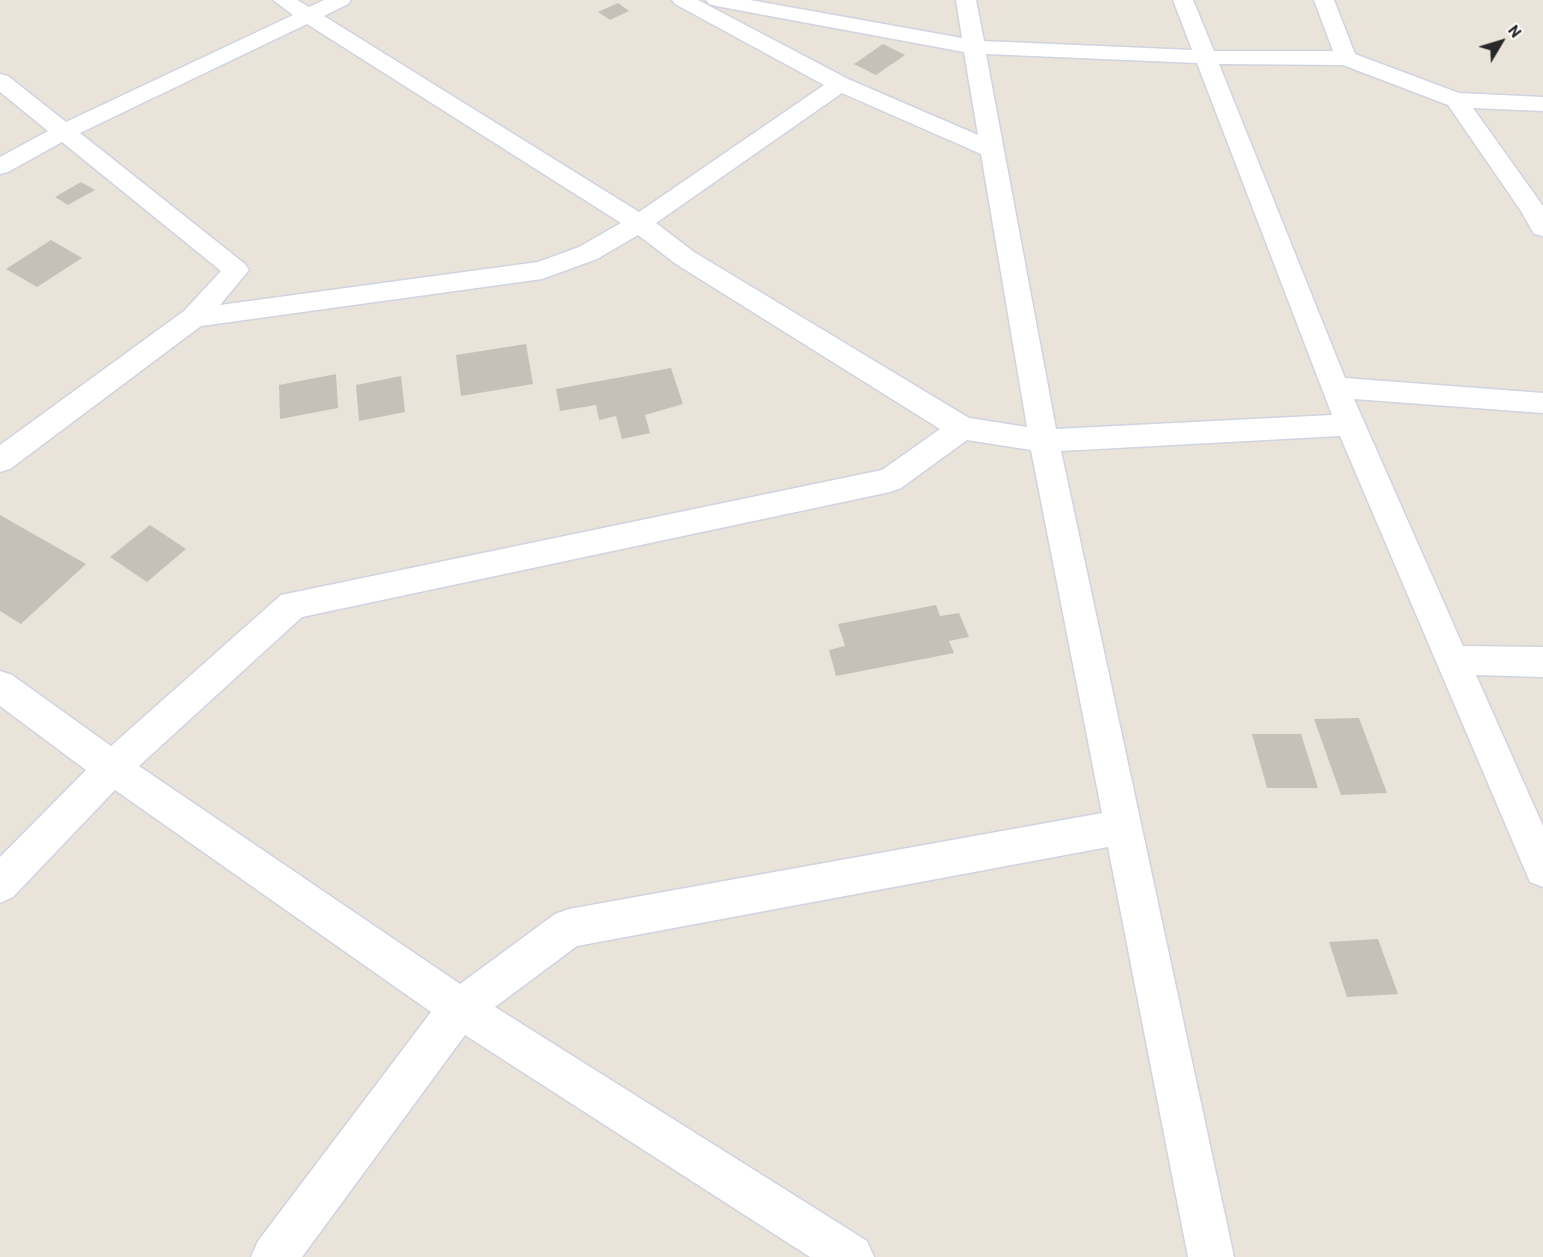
<!DOCTYPE html>
<html>
<head>
<meta charset="utf-8">
<style>
	body { margin:0 }
	#map { position:relative; width:1543px; height:1257px; overflow:hidden; background:#e9e3da; font-family:Barlow,sans-serif }
	canvas { display:block }
	.north { position:absolute; left:1471px; top:12px; width:60px; height:60px; -webkit-text-stroke:4px #fff; paint-order:stroke; rotate:52deg; font-size:16px; font-weight:700; line-height:24px; text-align:center; color:#282828 }
	.north::after { content:''; display:block; margin:auto; width:21px; height:27px; background:#282828; clip-path:polygon(50% 0,100% 100%,50% 72%,0 100%) }
</style>
</head>
<body>
<div id="map">
<canvas width="1543" height="1257"></canvas>
<div class="north">N</div>
</div>
<script>
const c = document.querySelector('canvas').getContext('2d');
c.lineJoin = 'round';
function fill(path, color) { c.fillStyle = color; c.fill(path, 'evenodd'); }
const poly = rows => new Path2D(rows.map(r => 'M' + r).join(''));
function stroke(path, color, width, dash) { c.strokeStyle = color; c.lineWidth = width; c.lineCap = dash ? 'butt' : 'round'; c.setLineDash(dash || []); c.stroke(path); }
fill(poly([
	[618,3,629,11,610,20,598,12],
	[883,44,905,55,876,75,854,64],
	[81,182,95,190,68,205,55,197],
	[51,240,82,258,37,287,6,269],
	[526,344,533,384,461,396,456,355],
	[671,368,683,404,645,415,650,433,622,439,616,416,599,420,596,405,560,411,556,389],
	[336,374,338,408,280,419,279,385],
	[401,376,405,412,359,421,356,385],
	[0,515,86,564,21,624,0,611],
	[150,525,186,549,147,582,110,557],
	[936,605,940,616,959,613,969,637,949,641,954,653,836,676,829,650,845,646,838,624],
	[1359,718,1387,793,1341,795,1314,719],
	[1252,734,1301,734,1318,788,1267,788],
	[1378,939,1398,994,1347,997,1329,942]
]), '#c5c1b9');
const street = poly([
	[273,0,297,0,309,7,324,0,351,0,348,4,324,16,639,212,824,85,675,4,672,0,698,0,848,79,978,135,964,52,716,6,709,4,706,0,750,0,962,38,956,0,976,0,984,41,1192,50,1173,0,1193,0,1214,51,1333,51,1314,0,1334,0,1355,54,1459,93,1543,97,1543,111,1473,108,1543,206,1543,236,1534,234,1521,211,1448,105,1343,65,1219,64,1345,378,1543,393,1543,413,1354,399,1463,646,1543,647,1543,677,1476,675,1543,826,1543,887,1530,882,1340,436,1061,451,1234,1257,1188,1257,1108,847,577,946,495,1007,867,1241,874,1257,810,1257,465,1035,302,1257,251,1257,258,1241,431,1012,115,790,13,897,0,903,0,857,86,770,0,706,0,671,12,675,111,746,281,595,882,470,940,429,676,264,638,235,597,259,542,279,201,326,10,469,0,472,0,445,184,311,221,271,62,142,8,172,0,174,0,157,48,131,0,92,0,74,8,76,66,122,293,15,273,0],
	[307,24,621,223,579,247,538,262,220,305,249,270,245,264,80,133,307,24],
	[986,54,1197,63,1332,415,1056,429,986,54],
	[842,93,981,154,1027,427,969,418,694,252,656,223,842,93],
	[967,440,1031,450,1102,813,569,909,555,914,460,984,139,766,302,617,890,492,901,488,967,440]
]);
stroke(street, '#d0d3e0', 3);
fill(street, '#fff');
</script>
</body>
</html>
